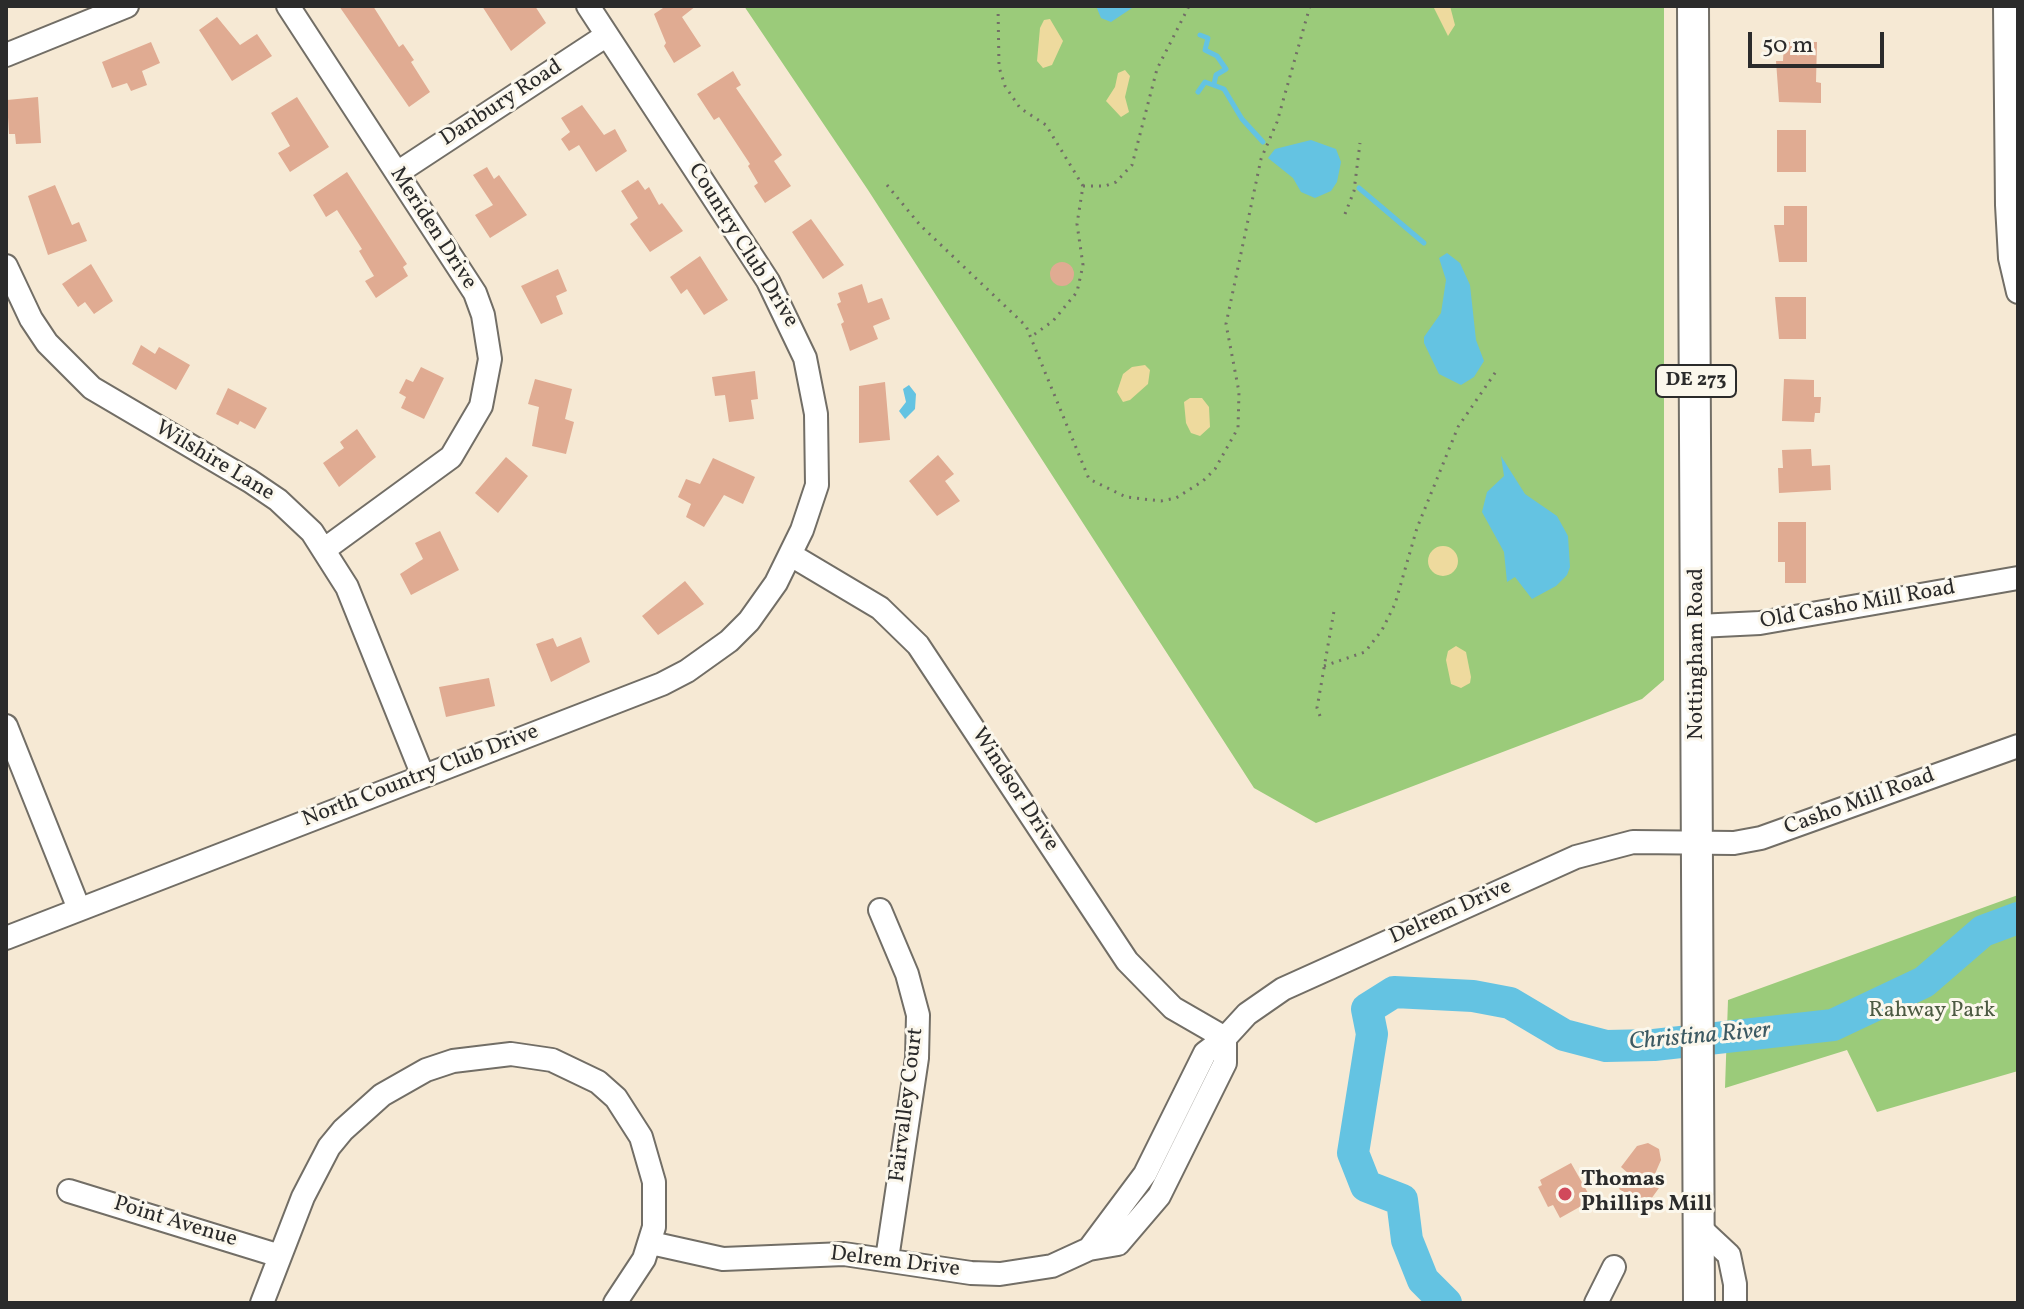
<!DOCTYPE html>
<html>
<head>
<meta charset="utf-8">
<style>
	body { margin:0 }
	#map { position:relative; width:2024px; height:1309px; overflow:hidden; background:#f6e9d4; font-family:Vollkorn,serif }
	canvas { display:block }
	.frame { position:absolute; inset:0; border:8px solid #2b2b2b; pointer-events:none }
	.scale { position:absolute; left:1748px; top:32px; width:136px; height:36px; box-sizing:border-box; border:4px solid #2b2b2b; border-top:0; padding-left:10px; font-size:24px; line-height:28px; white-space:nowrap; color:#2b2b2b; -webkit-text-stroke:6px #fbf7ec; paint-order:stroke }
</style>
</head>
<body>
<div id="map">
<canvas width="2024" height="1309"></canvas>
<div class="frame"></div>
<div class="scale">50 m</div>
</div>
<script>
const c = document.querySelector('canvas').getContext('2d');
c.lineJoin = 'round';
function fill(path, color) { c.fillStyle = color; c.fill(path, 'evenodd'); }
const poly = rows => new Path2D(rows.map(r => 'M' + r).join(''));
function stroke(path, color, width, dash) { c.strokeStyle = color; c.lineWidth = width; c.lineCap = dash ? 'butt' : 'round'; c.setLineDash(dash || []); c.stroke(path); }
function label(font, color, halo, rows, align = 'center') {
  c.font = font + ' Vollkorn,serif'; c.lineWidth = 6; c.setLineDash([]); c.textBaseline = 'middle'; c.strokeStyle = halo; c.fillStyle = color; for (const [text, x, y, turn = 0] of rows) {
    c.save(); c.translate(x, y); c.rotate((+turn || 0) * Math.PI / 180); c.textAlign = isNaN(turn) ? turn : align; if (halo) c.strokeText(text, 0, 0); c.fillText(text, 0, 0); c.restore();
  }
}
fill(poly([
	[744,6,1664,6,1664,680,1642,699,1316,823,1254,788,868,190],
	[2018,895,2018,1071,1877,1112,1847,1050,1725,1088,1728,1000]
]), '#9bcb7a');
fill(poly([
	[1433,6,1450,6,1455,25,1448,36],
	[1050,19,1063,41,1052,65,1043,68,1037,61,1040,28,1044,20],
	[1125,70,1130,76,1125,97,1129,112,1121,117,1106,101,1115,87,1118,73],
	[1145,365,1150,370,1148,384,1130,400,1123,402,1117,392,1123,374,1132,367],
	[1190,398,1202,398,1209,407,1210,427,1200,436,1191,433,1186,423,1184,402],
	'1428 561a15 15 0 1 1 30 0a15 15 0 1 1-30 0Z',
	[1456,646,1466,652,1471,677,1470,683,1461,688,1451,684,1446,660,1448,651]
]), '#eeda9e');
fill(poly([
	[1096,6,1135,6,1111,22,1101,18],
	[1311,140,1336,149,1341,162,1337,182,1331,191,1315,198,1301,192,1293,178,1268,158,1275,149],
	[1447,253,1460,263,1470,285,1476,340,1484,361,1474,377,1461,385,1439,374,1424,343,1424,337,1441,313,1446,280,1439,258],
	[909,385,916,394,915,409,905,419,899,411,906,402,903,389],
	[1501,456,1525,494,1557,516,1568,536,1570,567,1567,575,1556,586,1532,599,1515,577,1507,582,1504,552,1482,512,1487,492,1504,476]
]), '#64c3e2');
stroke(poly([
	[1200,35,1208,38,1205,50,1217,56,1226,69,1216,75,1214,84],
	[1198,92,1205,82,1224,89,1242,119,1263,142],
	[1359,188,1424,243]
]), '#64c3e2', 5);
stroke(poly([
	[1446,1303,1423,1280,1407,1240,1402,1200,1366,1186,1353,1153,1372,1034,1367,1009,1394,992,1473,996,1510,1003,1564,1035,1606,1046,1654,1045,1833,1025,1924,982,1983,931,2018,918]
]), '#64c3e2', 32);
fill(poly([
	[339,6,373,6,399,47,403,44,414,60,411,62,430,92,409,107],
	[482,6,535,6,546,23,511,51],
	[666,6,696,6,682,17,701,46,674,63,664,46,666,43,654,14],
	[217,17,240,45,257,34,272,56,232,81,199,30],
	[151,42,160,63,142,71,147,85,131,91,127,83,112,88,102,62],
	[1784,42,1817,42,1816,82,1821,83,1821,103,1779,102,1776,61,1783,61],
	[733,71,741,85,736,88,782,155,774,161,791,186,765,203,754,186,758,183,748,166,750,164,719,117,714,120,697,94],
	[38,97,41,143,16,144,15,134,9,134,7,100],
	[297,97,329,147,290,172,278,153,290,146,271,113],
	[582,105,604,135,615,129,627,151,596,172,579,145,569,151,561,139,570,132,561,118],
	[1777,130,1806,130,1806,172,1777,172],
	[487,167,494,179,499,175,527,215,490,238,475,215,493,205,473,175],
	[347,172,407,264,403,267,408,276,376,298,365,281,374,276,359,251,362,249,337,210,326,217,313,195],
	[638,180,645,190,649,187,659,205,662,203,683,231,650,252,630,224,638,218,621,191],
	[55,185,72,225,79,222,87,241,48,255,28,196],
	[1784,206,1807,206,1807,262,1779,262,1774,225,1784,225],
	[811,219,844,265,823,279,792,232],
	[700,256,728,300,704,315,687,289,681,294,670,277],
	'1050 274a12 12 0 1 1 24 0a12 12 0 1 1-24 0Z',
	[91,264,113,301,94,314,85,302,78,307,62,284],
	[558,269,567,291,556,296,563,314,541,324,521,286],
	[862,284,868,303,882,298,890,319,873,326,878,339,850,351,841,324,844,322,837,304,841,302,838,293],
	[1775,297,1806,297,1806,339,1779,339],
	[141,345,155,354,159,347,190,365,176,390,132,364],
	[421,367,444,378,424,419,401,408,406,397,399,393,406,379,413,382],
	[755,371,758,399,751,400,754,419,729,422,725,395,715,396,712,377],
	[535,379,572,389,565,419,574,422,566,454,532,446,539,407,528,404],
	[1784,379,1814,380,1814,397,1821,397,1820,413,1815,413,1814,422,1782,421],
	[885,382,890,440,859,443,859,386],
	[228,388,267,408,255,429,240,421,238,425,216,414],
	[357,429,376,457,339,487,323,463,344,448,340,442],
	[1811,449,1812,466,1830,465,1831,490,1779,493,1778,468,1783,468,1782,450],
	[938,455,954,474,945,481,960,501,937,516,909,481],
	[506,457,528,476,498,513,475,493],
	[713,458,755,477,743,504,724,495,704,527,686,517,691,504,678,497,686,479,700,484],
	[1778,522,1806,522,1806,583,1785,583,1785,562,1778,562],
	[440,531,459,570,411,595,400,574,423,559,415,543],
	[685,581,704,604,658,635,642,616],
	[581,637,590,662,551,682,536,644,553,638,557,647],
	[489,678,495,706,446,717,439,687],
	[1648,1143,1659,1149,1661,1160,1651,1183,1659,1188,1646,1206,1619,1189,1629,1174,1621,1167,1637,1146],
	[1571,1163,1592,1200,1560,1218,1553,1205,1548,1207,1538,1187,1542,1185,1540,1180]
]), '#e0ab92');
const minor = poly([
	[288,6,475,293,483,315,490,359,481,406,451,457,325,549],
	[2005,6,2007,205,2010,258,2018,292],
	[6,55,127,6],
	[397,173,607,35],
	[6,266,31,319,47,343,92,388,250,481,278,500,312,532,347,587,423,776],
	[791,555,880,608,918,645,1127,961,1173,1008,1225,1038,1247,1014,1283,989,1576,857,1633,842,1734,843,1761,838,2018,746],
	[1698,626,1760,623,2018,578],
	[6,726,79,909],
	[880,910,907,974,918,1015,917,1058,887,1259],
	[6,938,662,684,687,671,729,641,749,621,776,583,802,530,817,485,816,414,805,358,768,281,588,6],
	[1225,1038,1225,1063,1159,1196,1118,1244,1089,1249,1145,1174,1205,1053,1225,1038],
	[69,1191,280,1256],
	[1699,1227,1729,1255,1735,1284,1735,1303],
	[651,1243,723,1259,844,1254,971,1273,1000,1274,1052,1266,1089,1249],
	[262,1303,303,1197,329,1147,343,1130,382,1095,426,1070,453,1061,511,1054,552,1060,598,1082,616,1098,641,1137,654,1182,654,1227,644,1259,615,1303],
	[1596,1303,1614,1267]
]);
const major = poly([
	[1693,6,1699,1303]
]);
stroke(minor, '#726e66', 26);
stroke(major, '#726e66', 34);
stroke(poly([
	[998,6,999,67,1005,86,1020,108,1046,125,1083,186,1077,224,1083,265,1077,292,1053,321,1032,336],
	[887,185,920,225,1026,326,1089,479,1126,497,1161,501,1176,498,1203,481,1215,469,1238,428,1239,392,1226,324,1261,159,1277,122,1310,6],
	[1083,186,1105,186,1116,182,1132,165,1157,69,1189,6],
	[1345,214,1354,191,1360,143],
	[1324,666,1365,652,1382,630,1395,604,1417,528,1458,427,1497,370],
	[1320,716,1317,708,1334,611]
]), '#726e66', 3, [2, 6]);
stroke(minor, '#fff', 22);
stroke(major, '#fff', 30);
for (const [x, y, r, color] of [
	[1565,1194,8,"#d1495b"]
]) { const dot = new Path2D(); dot.arc(x, y, r, 0, 2 * Math.PI); c.fillStyle = color; c.fill(dot); stroke(dot, '#fbf7ec', 3); }
for (const [x, y, w] of [
	[1696,381,80]
]) { const box = new Path2D(); box.roundRect(x - w / 2, y - 16, w, 32, 6); c.fillStyle = '#fbf7ec'; c.fill(box); stroke(box, '#2b2b2b', 2); }
label('bold 20px', '#2b2b2b', null, [
	["DE 273",1696,381]
]);
label('22px', '#2b2b2b', '#fbf7ec', [
	["Danbury Road",502,104,-33],
	["Meriden Drive",432,229,57],
	["Country Club Drive",742,246,58],
	["Wilshire Lane",214,462,31],
	["Old Casho Mill Road",1858,606,-10],
	["Nottingham Road",1698,654,-90],
	["North Country Club Drive",421,777,-21],
	["Windsor Drive",1014,790,57],
	["Casho Mill Road",1860,803,-20],
	["Delrem Drive",1451,913,-24],
	["Fairvalley Court",908,1105,-83],
	["Point Avenue",175,1223,17],
	["Delrem Drive",895,1263,7]
]);
label('22px', '#4d5b43', '#fbf7ec', [
	["Rahway Park",1932,1012]
]);
label('bold 22px', '#2b2b2b', '#fbf7ec', [
	["Thomas",1581,1181],
	["Phillips Mill",1581,1206]
], 'left');
label('italic 24px', '#3c5962', '#fbf7ec', [
	["Christina River",1700,1038,-5]
]);
</script>
</body>
</html>
